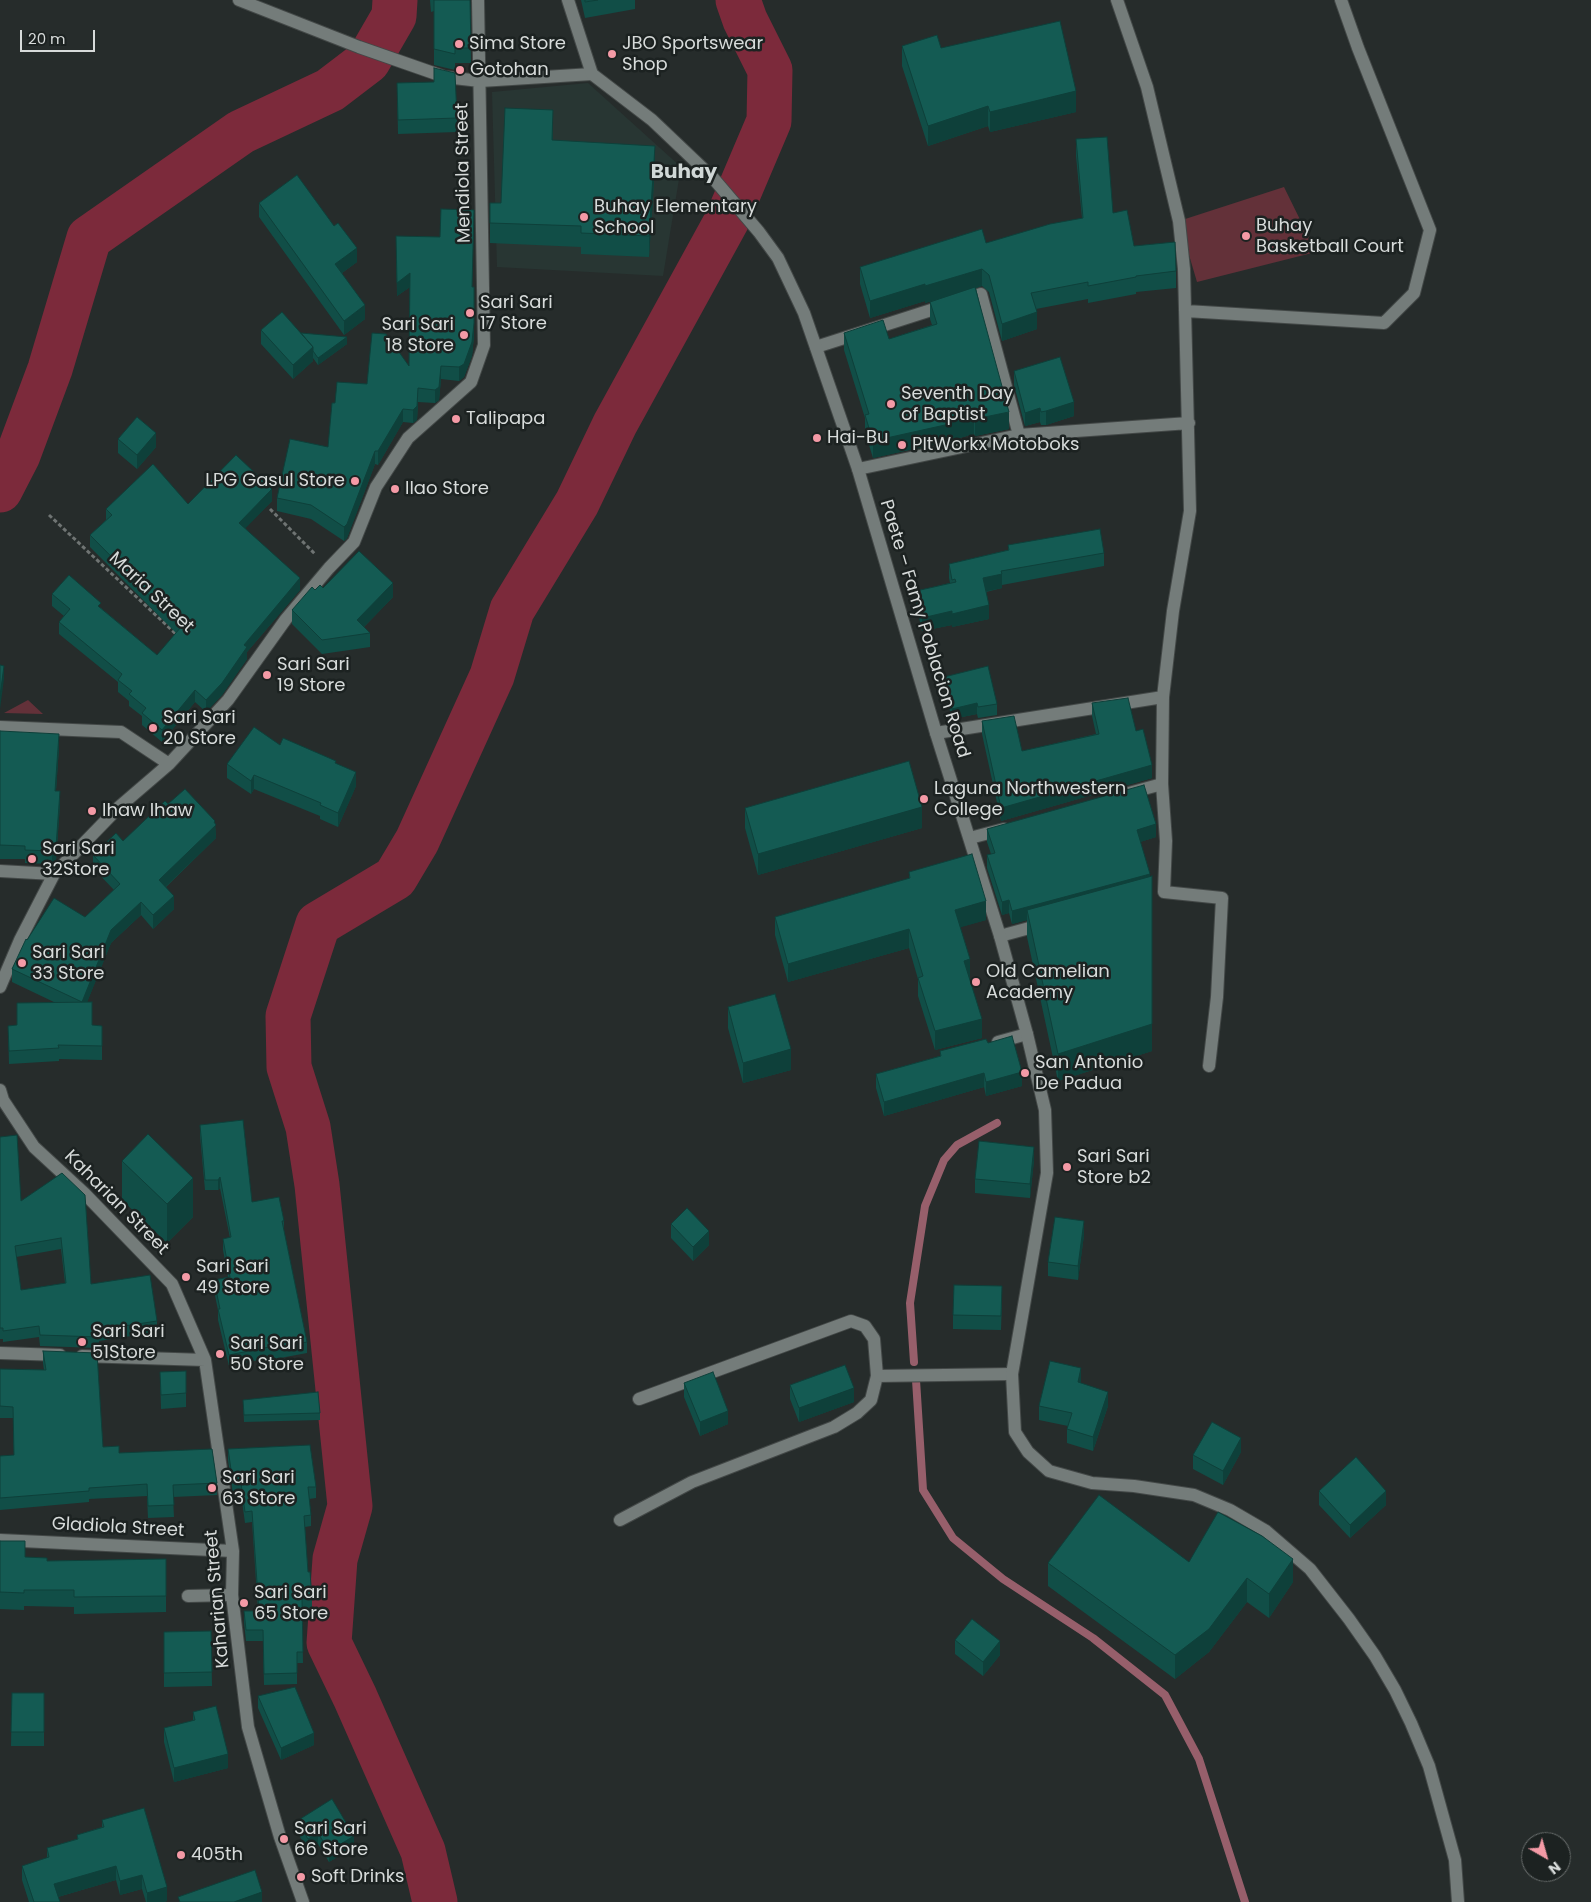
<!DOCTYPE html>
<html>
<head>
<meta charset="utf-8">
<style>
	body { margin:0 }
	#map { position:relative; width:1591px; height:1902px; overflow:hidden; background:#262c2b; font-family:Poppins,sans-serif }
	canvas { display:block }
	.north { position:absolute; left:1521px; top:1832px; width:50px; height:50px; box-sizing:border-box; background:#1c2221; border:1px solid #676c6b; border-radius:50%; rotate:142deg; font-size:14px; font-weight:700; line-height:20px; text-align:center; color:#d7dbda }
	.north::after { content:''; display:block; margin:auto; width:18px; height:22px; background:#f49aa6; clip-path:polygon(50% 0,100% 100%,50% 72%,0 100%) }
	.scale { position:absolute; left:20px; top:30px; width:75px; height:22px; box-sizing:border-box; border:2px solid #d7dbda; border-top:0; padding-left:6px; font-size:15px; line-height:18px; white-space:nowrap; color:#d7dbda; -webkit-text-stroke:4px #1c2221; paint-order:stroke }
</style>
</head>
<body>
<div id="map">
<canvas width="1591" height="1902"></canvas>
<div class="north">N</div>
<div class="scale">20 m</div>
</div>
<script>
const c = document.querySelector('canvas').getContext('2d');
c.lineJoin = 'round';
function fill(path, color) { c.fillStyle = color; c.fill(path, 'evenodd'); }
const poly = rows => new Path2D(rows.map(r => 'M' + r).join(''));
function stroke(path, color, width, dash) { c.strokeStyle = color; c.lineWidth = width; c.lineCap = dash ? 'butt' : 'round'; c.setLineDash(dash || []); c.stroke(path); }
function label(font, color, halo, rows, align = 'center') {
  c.font = font + ' Poppins,sans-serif'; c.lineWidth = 5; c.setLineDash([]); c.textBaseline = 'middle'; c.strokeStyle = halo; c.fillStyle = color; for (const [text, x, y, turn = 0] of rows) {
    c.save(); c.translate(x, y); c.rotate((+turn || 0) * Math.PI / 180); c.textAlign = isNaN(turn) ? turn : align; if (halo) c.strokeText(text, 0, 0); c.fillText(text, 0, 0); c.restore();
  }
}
fill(poly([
	[588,83,681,167,663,276,497,267,492,92]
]), '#283633');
fill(poly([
	[1284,187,1316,252,1197,282,1179,221],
	[28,700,43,714,4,713]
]), '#633139');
stroke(poly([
	[914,1362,910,1303,925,1206,944,1160,957,1145,997,1123],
	[916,1380,923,1490,953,1538,1003,1579,1093,1638,1165,1695,1199,1759,1245,1902]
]), '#975f6b', 8);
stroke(poly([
	[0,490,18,455,50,369,89,238,241,132,330,90,368,61,394,16,395,0],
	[435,1902,423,1851,355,1697,329,1643,335,1559,350,1506,317,1185,308,1127,289,1067,288,1016,318,924,395,878,417,841,492,676,512,610,577,503,615,424,727,220,769,121,770,70,745,20,738,0]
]), '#7c2a3b', 45);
const lane = poly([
	[188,1596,232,1595]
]);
const street = poly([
	[239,0,359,47,445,77,480,81,592,74],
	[1117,0,1147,87,1179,221,1184,269,1190,511,1173,611,1163,697,1162,784,1166,841,1164,892,1222,898,1217,997,1209,1066],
	[1186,311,1384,323,1414,293,1430,230,1358,48,1341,0],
	[816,347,981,294,1019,435],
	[858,469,1019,435,1189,423],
	[0,727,121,732,169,764],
	[936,733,1163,697],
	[1129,793,1162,784],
	[970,838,1004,829],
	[0,871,54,874],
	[1000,936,1044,924],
	[0,987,20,940,54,874,119,807,169,764,228,700,286,619,329,568,354,542,376,487,408,438,471,382,484,345,478,0],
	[998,1042,1027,1034],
	[0,1090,3,1100,34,1147,85,1194,172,1284,205,1360,233,1551,232,1595,248,1727,280,1837,303,1902],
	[0,1353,60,1355],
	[82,1356,205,1360],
	[639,1399,851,1321,865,1326,874,1339,877,1376],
	[620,1520,692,1482,834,1427,857,1413,871,1400,877,1376,1012,1374],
	[0,1540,233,1551]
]);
const secondary = poly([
	[568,0,592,74,652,120,713,178,759,232,778,258,804,313,858,469,936,733,1000,936,1027,1034,1045,1110,1047,1173,1012,1374,1015,1432,1028,1452,1049,1471,1092,1483,1134,1486,1194,1495,1230,1510,1266,1531,1310,1569,1349,1619,1375,1656,1395,1690,1411,1723,1429,1766,1455,1860,1458,1902]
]);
stroke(lane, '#434847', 14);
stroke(street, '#434847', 14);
stroke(secondary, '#434847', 14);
stroke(poly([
	[270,509,316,555],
	[49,515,177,635]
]), '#6f7473', 3, [4, 2.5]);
stroke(lane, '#747c7a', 12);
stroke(street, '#747c7a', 12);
stroke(secondary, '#747c7a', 12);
fill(poly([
	[430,0,470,0,471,63,455,63,455,70,434,65,434,11,431,12],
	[581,0,635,0,635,9,585,18],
	[902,46,941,48,1076,112,990,132,988,126,928,146,902,66],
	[397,83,457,118,457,132,398,134],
	[553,130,553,141,655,166,649,257,581,254,581,247,490,243,490,203,501,203],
	[1076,139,1113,213,1134,246,1176,271,1176,288,1136,292,1136,294,1088,303,1088,299,1036,309,1037,329,1002,341,989,292,982,286,976,288,1009,429,975,436,974,434,945,442,873,458,865,432,865,418,844,350,844,333,889,339,932,325,930,319,930,302,932,301,925,303,925,301,870,318,860,284,860,267,986,243,1082,218,1076,156],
	[259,203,357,262,342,273,365,319,344,335,259,217],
	[396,236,472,287,474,336,472,356,464,377,459,381,441,379,439,400,435,403,418,402,417,420,413,423,403,422,378,465,375,464,347,538,344,541,311,519,277,511,277,498,328,447,335,403,367,384,409,366,410,287,397,296],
	[261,330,301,333,347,344,318,365,313,358,313,361,293,379,261,344],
	[1014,371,1074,416,1046,425,1041,425,1040,422,1025,426,1014,385],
	[118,439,156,447,137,469,118,453],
	[272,501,245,528,300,590,247,652,247,659,222,695,206,712,195,702,162,742,142,725,142,716,129,706,129,701,118,692,118,682,59,634,59,622,64,616,52,606,52,594,101,608,157,655,176,633,90,547,90,535,106,520,106,509,188,504],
	[1008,545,1104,553,1104,566,1002,585,1002,588,986,592,989,619,952,627,952,625,922,631,916,604,916,591,950,583,949,578,949,564,1008,550],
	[323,588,393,597,364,627,370,633,370,647,322,654,292,624,292,610],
	[944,677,997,704,997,715,978,718,977,714,952,719,944,687],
	[1092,703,1136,731,1152,778,1001,821,982,734,982,721,1022,751,1096,734,1092,716],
	[0,731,59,747,56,791,60,804,56,860,52,864,25,863,25,859,0,859],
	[280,745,336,763,356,786,338,827,320,819,320,816,254,789,251,794,227,778,227,764],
	[168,804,215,824,216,838,166,887,174,909,153,929,141,915,111,943,87,1002,92,1025,102,1026,102,1060,59,1059,59,1061,9,1064,8,1026,17,1025,56,1003,12,982,12,969,27,940,85,917,114,890,93,868,93,855,123,841],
	[745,808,922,828,758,875,745,828],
	[987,829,1156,837,1140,842,1150,877,1152,1051,1058,1081,1027,937,1027,920,1012,924,1009,913,1002,915,987,868,987,855,991,854,987,842],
	[909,872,986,920,960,927,970,978,969,978,982,1038,935,1050,918,996,918,979,909,948,788,982,775,935,775,917,909,879],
	[728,1007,791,1070,743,1083,728,1028],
	[988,1043,1022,1086,986,1096,984,1087,884,1116,876,1088,876,1074,940,1056,940,1051],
	[200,1125,252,1202,284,1221,284,1231,307,1342,307,1353,275,1359,274,1357,229,1366,218,1320,218,1310,214,1291,214,1280,228,1277,223,1250,223,1239,230,1238,220,1188,218,1190,205,1190,200,1136],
	[0,1137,21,1201,62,1173,91,1284,157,1321,157,1332,99,1341,99,1348,40,1346,39,1337,3,1342,3,1339,0,1339],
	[61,1249,65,1283,21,1290,16,1257],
	[1034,1160,1030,1198,975,1193,975,1179],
	[122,1161,193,1217,167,1243,122,1200],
	[671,1224,709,1245,693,1261,671,1238],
	[1084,1235,1078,1280,1048,1276,1048,1262],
	[1002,1300,1001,1330,953,1329,953,1315],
	[43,1351,103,1447,119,1453,217,1483,217,1495,173,1497,174,1517,148,1518,147,1496,89,1499,89,1502,0,1510,0,1456,14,1455,13,1418,0,1418,0,1369,44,1370,43,1363],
	[160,1372,186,1393,186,1407,161,1409],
	[684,1383,728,1424,700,1436,684,1397],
	[1081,1383,1108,1406,1093,1451,1067,1443,1067,1429,1068,1426,1039,1420,1039,1406],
	[790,1385,854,1402,799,1422,790,1399],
	[243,1400,320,1413,320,1420,244,1422],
	[228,1449,316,1487,316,1498,309,1499,311,1515,311,1526,305,1527,308,1572,312,1598,312,1609,302,1610,303,1663,297,1663,297,1684,264,1685,263,1641,246,1641,244,1622,244,1611,258,1611,252,1522,245,1523,241,1494,233,1494,228,1460],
	[1241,1452,1223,1485,1193,1469,1193,1455],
	[1319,1491,1386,1505,1350,1538,1319,1505],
	[0,1541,25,1557,47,1561,166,1559,166,1612,74,1614,74,1607,24,1606,24,1610,0,1609],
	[1189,1562,1293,1582,1269,1618,1247,1602,1209,1652,1175,1679,1048,1586,1048,1563],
	[211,1631,212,1686,164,1687,164,1632],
	[955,1640,1000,1655,983,1676,955,1654],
	[12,1693,44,1693,44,1746,11,1746],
	[258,1696,314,1745,281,1760,258,1708],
	[193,1712,228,1768,174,1782,164,1742,164,1728,193,1721],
	[102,1820,167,1901,163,1902,146,1902,142,1889,120,1895,116,1880,58,1897,60,1902,29,1902,22,1880,22,1866,47,1858,47,1848,77,1839,77,1835,102,1827],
	[297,1821,354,1847,329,1862,318,1844,308,1850,297,1832]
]), '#114e47');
fill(poly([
	[1076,91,1076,112,990,132,990,112],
	[988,106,988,126,928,146,928,126],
	[553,110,553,130,552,161,552,140],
	[655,146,655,166,649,257,649,236],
	[357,248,357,262,335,278,335,264],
	[982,269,982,286,925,303,925,286],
	[410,273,410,287,397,296,397,283],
	[925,284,925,301,870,318,870,301],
	[474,287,474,336,472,356,464,377,459,381,459,367],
	[365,305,365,319,344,335,344,321],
	[1037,312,1037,329,1002,341,1002,324],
	[347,337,347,344,318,365,318,358],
	[313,347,313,361,293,379,293,365],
	[441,366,441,379,439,400,435,403,435,390],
	[418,388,418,402,417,420,413,423,413,410],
	[1074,402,1074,416,1046,425,1046,411],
	[1040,408,1040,422,1025,426,1025,413],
	[403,409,403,422,378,465,378,451],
	[1009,412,1009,429,975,436,975,419],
	[974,417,974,434,945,442,873,458,873,441],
	[156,433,156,447,137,469,137,455],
	[375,451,375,464,347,538,344,541,344,527],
	[272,489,272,501,239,535,239,523],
	[1002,574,1002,588,983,592,983,578],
	[300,578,300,590,247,652,247,659,222,695,206,712,206,700,244,645],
	[393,583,393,597,357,634,357,620],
	[989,605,989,619,952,627,952,614],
	[952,611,952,625,922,631,922,618],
	[4,666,4,679,0,709,0,696],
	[195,690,195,702,162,742,162,730],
	[977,703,977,714,952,719,952,709],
	[59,734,59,747,55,804,55,791],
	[1152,765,1152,778,1001,821,1001,808],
	[356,772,356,786,338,827,338,813],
	[254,775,254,789,251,794,251,781],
	[60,791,60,804,56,860,52,864,52,851],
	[922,807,922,828,758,875,758,854],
	[215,821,216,838,159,893,159,880],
	[1156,824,1156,837,1137,843,1137,830],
	[1150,874,1150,887,1027,910,1027,920,1012,924,1012,911],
	[174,896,174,909,153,929,153,915],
	[1009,900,1009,913,1002,915,1002,902],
	[986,901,986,920,955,929,955,910],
	[141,902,141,915,111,943,82,1015,82,1002,111,930],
	[909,929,909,948,788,982,788,964],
	[970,959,970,978,964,979,964,961],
	[982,1019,982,1038,935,1050,935,1031],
	[1152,1024,1152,1051,1058,1081,1058,1054],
	[791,1049,791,1070,743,1083,743,1063],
	[1022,1072,1022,1086,986,1096,986,1082],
	[984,1073,984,1087,884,1116,884,1102],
	[1034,1147,1034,1160,1030,1198,1030,1184],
	[220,1177,220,1188,218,1190,218,1180],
	[193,1178,193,1217,167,1243,167,1204],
	[1084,1221,1084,1235,1078,1280,1078,1266],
	[709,1231,709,1245,693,1261,693,1247],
	[1081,1368,1081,1382,1078,1395,1078,1382],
	[854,1388,854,1402,799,1422,799,1408],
	[1108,1392,1108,1406,1093,1451,1093,1437],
	[728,1411,728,1424,700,1436,700,1422],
	[1241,1438,1241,1452,1223,1485,1223,1471],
	[1386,1491,1386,1505,1350,1538,1350,1525],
	[1293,1559,1293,1582,1269,1618,1269,1594],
	[1247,1578,1247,1602,1209,1652,1175,1679,1175,1655],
	[1000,1641,1000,1655,983,1676,983,1662],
	[314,1733,314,1745,281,1760,281,1748],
	[228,1754,228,1768,174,1782,174,1768],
	[318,1833,318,1844,308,1850,308,1839],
	[354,1836,354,1847,329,1862,329,1851],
	[116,1866,116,1880,54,1898,54,1884],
	[142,1875,142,1889,120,1895,120,1881],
	[167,1887,167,1901,163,1902,147,1902,147,1893],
	[262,1892,262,1902,234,1902]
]), '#0e403a');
const building = poly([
	[434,0,470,0,471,48,455,48,455,54,434,49,434,0],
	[585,0,598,0,585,2,585,0],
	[1060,21,1076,91,990,112,988,106,928,126,902,46,937,35,941,48,1060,21],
	[434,68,455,73,457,118,398,120,397,83,434,82,434,68],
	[505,108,553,110,552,140,655,146,649,236,581,233,581,226,490,223,490,203,501,203,505,108],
	[1107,137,1113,213,1127,210,1134,246,1175,242,1176,271,1136,276,1136,277,1088,286,1088,282,1031,293,1037,312,1002,324,989,275,982,269,925,286,925,284,870,301,860,267,982,229,986,243,1050,224,1083,218,1076,139,1107,137],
	[297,175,334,226,338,223,357,248,335,264,365,305,344,321,259,203,297,175],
	[441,209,474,210,472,287,474,287,474,323,472,342,464,364,459,367,441,366,439,387,435,390,418,388,417,406,413,410,403,409,378,451,375,451,347,524,344,527,311,505,277,498,290,439,328,447,332,403,335,403,337,382,367,384,372,333,386,334,409,366,410,273,397,283,396,236,440,237,441,209],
	[975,287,1009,412,975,419,974,417,945,425,873,441,865,415,869,414,844,333,883,320,889,339,937,324,930,302,975,287],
	[282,312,313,347,293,365,261,330,282,312],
	[301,333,347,337,318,358,313,351,313,347,301,333],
	[1060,357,1074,402,1046,411,1041,412,1040,408,1025,413,1014,371,1060,357],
	[137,417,156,433,137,455,118,439,137,417],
	[236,455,272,489,239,523,300,578,244,645,247,647,222,683,206,700,195,690,162,730,142,713,146,708,129,694,132,691,118,680,122,674,59,622,70,609,52,594,69,575,101,603,98,606,157,655,181,627,90,535,112,515,106,509,153,464,188,504,236,455],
	[1100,529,1104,553,1001,571,1002,574,983,578,989,605,952,614,952,611,922,618,916,591,956,582,955,579,952,580,949,564,1009,550,1008,545,1100,529],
	[359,551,393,583,357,620,370,633,322,640,292,610,312,587,315,590,320,585,323,588,359,551],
	[0,665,4,666,0,696,0,665],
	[988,666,997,704,978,707,977,703,952,709,944,677,988,666],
	[1128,698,1136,731,1143,729,1152,765,1001,808,982,721,1014,716,1022,751,1099,734,1092,703,1128,698],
	[254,727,280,745,283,738,336,761,335,763,356,772,338,813,320,805,321,803,254,775,251,781,227,764,254,727],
	[0,731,59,734,55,791,60,791,56,847,52,851,25,850,25,846,0,845,0,731],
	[909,761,922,807,758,854,745,808,909,761],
	[1144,785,1156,824,1137,830,1150,874,1012,911,1009,900,1002,902,987,855,995,853,987,829,1144,785],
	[185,789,215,821,214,822,216,825,159,880,174,896,153,915,141,902,111,930,82,1002,12,969,26,939,27,940,54,898,85,917,120,884,93,855,116,833,123,841,165,801,168,804,185,789],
	[972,854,986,901,955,910,970,959,964,961,982,1019,935,1031,918,978,923,976,909,929,788,964,775,917,910,878,909,872,972,854],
	[1152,876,1152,1024,1058,1054,1027,910,1152,876],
	[775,994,791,1049,743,1063,728,1007,775,994],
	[92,1002,92,1025,102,1026,102,1046,58,1045,59,1048,9,1051,8,1026,17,1025,17,1003,92,1002],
	[1012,1036,1022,1072,986,1082,984,1073,884,1102,876,1074,941,1056,940,1051,986,1039,988,1043,1012,1036],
	[243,1120,252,1202,279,1197,284,1221,282,1221,307,1342,275,1348,274,1346,229,1355,218,1309,220,1309,214,1280,230,1277,223,1239,231,1237,220,1177,218,1180,205,1180,200,1125,243,1120],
	[148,1134,193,1178,167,1204,122,1161,148,1134],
	[17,1135,21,1201,62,1173,85,1195,91,1284,150,1275,157,1321,98,1330,99,1337,40,1335,39,1326,3,1331,3,1328,0,1328,0,1137,17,1135],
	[61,1238,66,1283,21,1290,15,1246,61,1238],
	[979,1141,1034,1147,1030,1184,975,1179,979,1141],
	[687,1208,709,1231,693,1247,671,1224,687,1208],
	[1055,1217,1084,1221,1078,1266,1048,1262,1055,1217],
	[954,1285,1002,1286,1001,1316,953,1315,954,1285],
	[43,1351,97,1353,103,1447,119,1446,119,1453,212,1449,217,1483,173,1485,174,1505,148,1506,147,1484,89,1488,89,1491,0,1498,0,1456,14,1455,13,1407,0,1406,0,1369,46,1370,43,1351],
	[1050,1361,1081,1368,1078,1382,1108,1392,1093,1437,1067,1429,1072,1413,1039,1406,1050,1361],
	[845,1365,854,1388,799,1408,790,1385,845,1365],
	[186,1371,186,1393,161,1395,160,1372,186,1371],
	[713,1372,728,1411,700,1422,684,1383,713,1372],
	[318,1392,320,1413,244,1415,243,1400,318,1392],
	[1212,1422,1241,1438,1223,1471,1193,1455,1212,1422],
	[310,1445,316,1487,308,1487,311,1515,304,1516,308,1572,310,1572,312,1598,302,1599,303,1652,297,1652,297,1673,264,1674,263,1630,246,1630,244,1611,259,1611,252,1511,245,1512,241,1483,233,1483,228,1449,310,1445],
	[1356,1457,1386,1491,1350,1525,1319,1491,1356,1457],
	[1099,1495,1189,1562,1218,1512,1262,1536,1293,1559,1269,1594,1247,1578,1209,1629,1175,1655,1048,1563,1099,1495],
	[0,1541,25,1541,25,1557,47,1558,47,1561,166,1559,166,1596,74,1597,74,1590,24,1590,24,1593,0,1592,0,1541],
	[972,1619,1000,1641,983,1662,955,1640,972,1619],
	[211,1631,212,1672,164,1673,164,1632,211,1631],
	[295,1687,314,1733,281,1748,258,1696,295,1687],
	[12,1693,44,1693,44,1732,11,1732,12,1693],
	[216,1706,228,1754,174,1768,164,1728,195,1720,193,1712,216,1706],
	[332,1799,354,1836,329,1851,318,1833,308,1839,297,1821,332,1799],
	[144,1808,167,1887,147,1893,142,1875,120,1881,116,1866,54,1884,60,1902,34,1902,22,1866,49,1857,47,1848,78,1839,77,1835,104,1827,102,1820,144,1808],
	[255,1870,262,1892,234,1902,180,1902,178,1897,255,1870]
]);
fill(building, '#145b53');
stroke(building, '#0e403a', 1);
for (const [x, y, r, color] of [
	[459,44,5,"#f49aa6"],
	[612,54,5,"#f49aa6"],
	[460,70,5,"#f49aa6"],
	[584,217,5,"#f49aa6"],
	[1246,236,5,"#f49aa6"],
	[470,313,5,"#f49aa6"],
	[464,335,5,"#f49aa6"],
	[891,404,5,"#f49aa6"],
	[456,419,5,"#f49aa6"],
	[817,438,5,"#f49aa6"],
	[902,445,5,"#f49aa6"],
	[355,481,5,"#f49aa6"],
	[395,489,5,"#f49aa6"],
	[267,675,5,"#f49aa6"],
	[153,728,5,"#f49aa6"],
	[924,799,5,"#f49aa6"],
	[92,811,5,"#f49aa6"],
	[32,859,5,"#f49aa6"],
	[22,963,5,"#f49aa6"],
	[976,982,5,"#f49aa6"],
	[1025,1073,5,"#f49aa6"],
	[1067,1167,5,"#f49aa6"],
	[186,1277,5,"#f49aa6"],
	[82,1342,5,"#f49aa6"],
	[220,1354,5,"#f49aa6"],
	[212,1488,5,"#f49aa6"],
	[244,1603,5,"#f49aa6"],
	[284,1839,5,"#f49aa6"],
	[181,1855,5,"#f49aa6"],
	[301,1877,5,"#f49aa6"]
]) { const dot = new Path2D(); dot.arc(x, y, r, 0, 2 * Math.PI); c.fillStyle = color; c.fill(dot); stroke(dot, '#1c2221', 2); }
label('18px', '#d7dbda', '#1c2221', [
	["Sima Store",469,44],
	["JBO Sportswear",622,44],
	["Shop",622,65],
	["Gotohan",470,70],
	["Buhay Elementary",594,207],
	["School",594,228],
	["Buhay",1256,226],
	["Basketball Court",1256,247],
	["Sari Sari",480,303],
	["17 Store",480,324],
	["Sari Sari",454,325,"right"],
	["18 Store",454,346,"right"],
	["Seventh Day",901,394],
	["of Baptist",901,415],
	["Talipapa",466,419],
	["Hai-Bu",827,438],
	["PItWorkx Motoboks",912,445],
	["LPG Gasul Store",345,481,"right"],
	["Ilao Store",405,489],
	["Sari Sari",277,665],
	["19 Store",277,686],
	["Sari Sari",163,718],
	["20 Store",163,739],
	["Laguna Northwestern",934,789],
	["College",934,810],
	["Ihaw Ihaw",102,811],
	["Sari Sari",42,849],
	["32Store",42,870],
	["Sari Sari",32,953],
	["33 Store",32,974],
	["Old Camelian",986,972],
	["Academy",986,993],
	["San Antonio",1035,1063],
	["De Padua",1035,1084],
	["Sari Sari",1077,1157],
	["Store b2",1077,1178],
	["Sari Sari",196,1267],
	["49 Store",196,1288],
	["Sari Sari",92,1332],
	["51Store",92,1353],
	["Sari Sari",230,1344],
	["50 Store",230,1365],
	["Sari Sari",222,1478],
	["63 Store",222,1499],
	["Sari Sari",254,1593],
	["65 Store",254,1614],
	["Sari Sari",294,1829],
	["66 Store",294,1850],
	["405th",191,1855],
	["Soft Drinks",311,1877]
], 'left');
label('18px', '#d7dbda', '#1c2221', [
	["Mendiola Street",464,173,-91],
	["Maria Street",151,593,43],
	["Paete – Famy Poblacion Road",924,629,73],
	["Kaharian Street",116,1203,45],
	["Gladiola Street",118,1528,3],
	["Kaharian Street",218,1599,-95]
]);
label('bold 20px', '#d0d7d6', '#1c2221', [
	["Buhay",684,173]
]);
</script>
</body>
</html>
